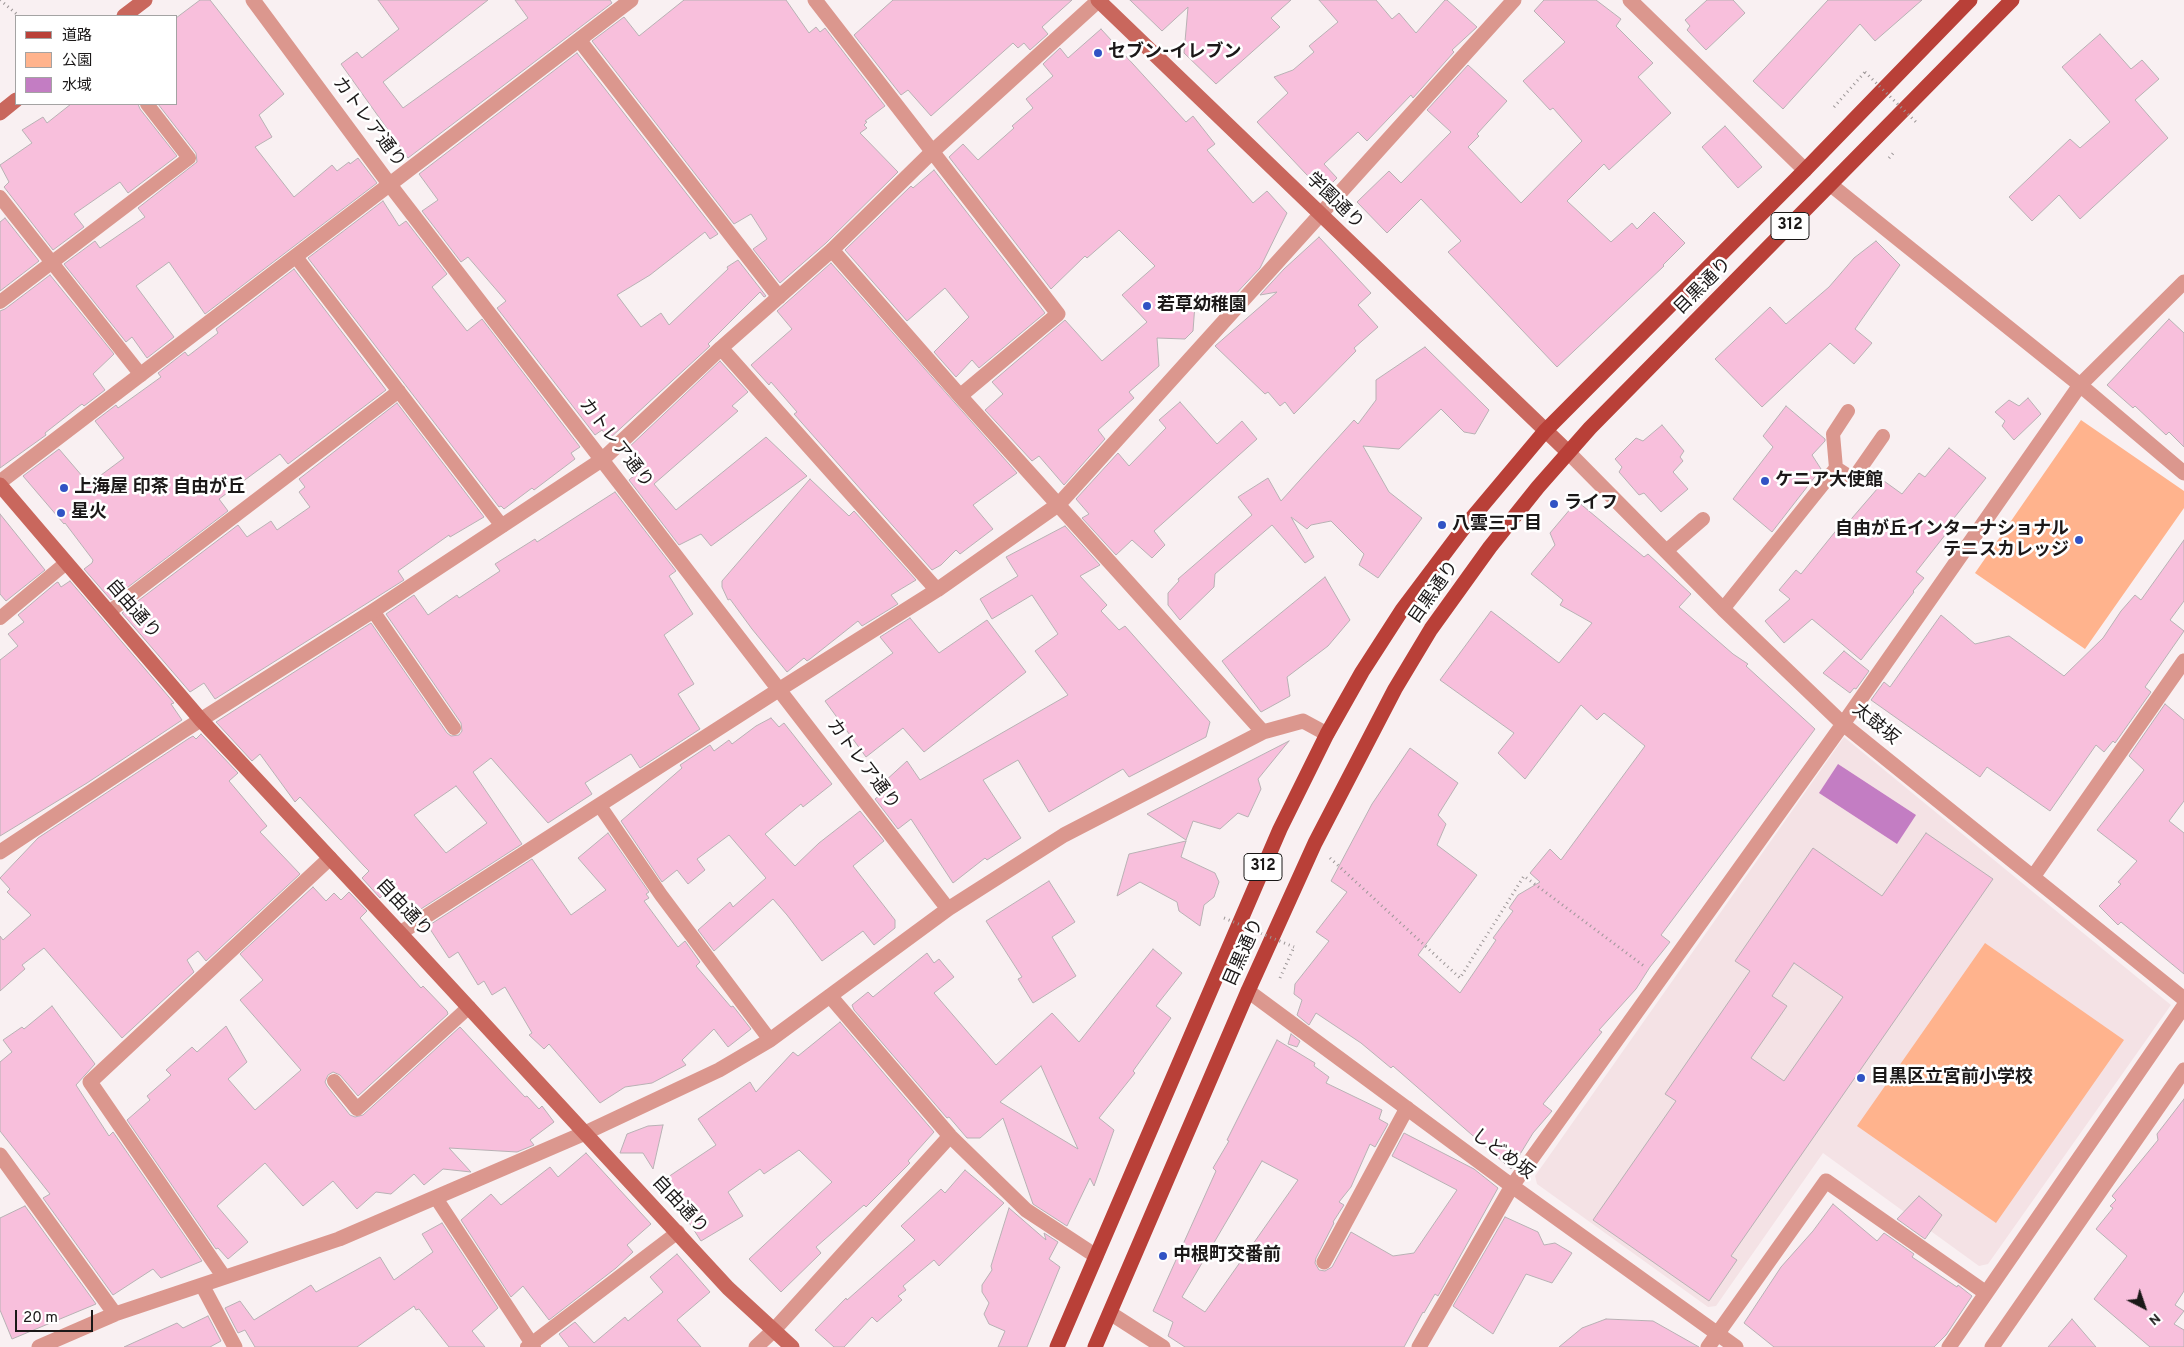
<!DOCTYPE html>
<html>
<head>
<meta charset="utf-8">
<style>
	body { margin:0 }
	#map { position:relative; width:2184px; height:1347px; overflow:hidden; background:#f9f0f2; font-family:Overpass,"Noto Sans JP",sans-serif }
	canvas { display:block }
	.legend { position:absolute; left:15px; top:15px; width:162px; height:90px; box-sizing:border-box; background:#fff; border:1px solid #a4a3a3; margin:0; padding:6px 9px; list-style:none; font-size:15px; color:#1b1818 }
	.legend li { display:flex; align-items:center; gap:10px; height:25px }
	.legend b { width:25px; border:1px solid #a4a3a3 }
	.north { position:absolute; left:2119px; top:1282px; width:50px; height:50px; -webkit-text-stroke:4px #fff; paint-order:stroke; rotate:139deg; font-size:14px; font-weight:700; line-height:20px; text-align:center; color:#1b1818 }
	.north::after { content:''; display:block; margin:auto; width:18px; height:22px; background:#1b1818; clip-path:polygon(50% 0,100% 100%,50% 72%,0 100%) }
	.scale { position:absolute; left:15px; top:1310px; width:78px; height:22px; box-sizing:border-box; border:2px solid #1b1818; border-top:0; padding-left:6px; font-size:15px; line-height:18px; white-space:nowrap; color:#1b1818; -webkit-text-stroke:4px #fff; paint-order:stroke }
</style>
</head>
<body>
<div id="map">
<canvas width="2184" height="1347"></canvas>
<ul class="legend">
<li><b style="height:6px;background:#b94038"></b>道路</li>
<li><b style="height:14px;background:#ffb38d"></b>公園</li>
<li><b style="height:14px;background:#c37dc3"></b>水域</li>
</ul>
<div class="north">N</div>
<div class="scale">20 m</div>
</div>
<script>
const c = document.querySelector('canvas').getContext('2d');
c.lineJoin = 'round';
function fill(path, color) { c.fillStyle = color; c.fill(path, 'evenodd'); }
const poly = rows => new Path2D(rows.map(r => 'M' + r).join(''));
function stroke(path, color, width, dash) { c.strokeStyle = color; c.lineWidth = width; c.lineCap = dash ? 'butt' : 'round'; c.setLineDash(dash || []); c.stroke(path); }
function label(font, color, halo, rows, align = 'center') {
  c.font = font + ' Overpass,"Noto Sans JP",sans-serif'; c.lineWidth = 5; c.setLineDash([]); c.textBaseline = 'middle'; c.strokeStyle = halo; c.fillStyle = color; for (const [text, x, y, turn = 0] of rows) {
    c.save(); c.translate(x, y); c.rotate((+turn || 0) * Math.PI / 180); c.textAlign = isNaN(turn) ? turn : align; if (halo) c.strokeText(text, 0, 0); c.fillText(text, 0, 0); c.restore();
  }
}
fill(poly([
	[1844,737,2171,1005,1988,1264,1979,1266,1823,1153,1716,1306,1708,1307,1537,1184,1535,1176]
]), '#f4e2e5');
fill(poly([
	[2081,420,2184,491,2184,508,2085,649,1975,573],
	[1985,943,2124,1040,1996,1223,1857,1126]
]), '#ffb38d');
fill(poly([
	[1838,764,1916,815,1897,844,1819,793]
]), '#c37dc3');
const building = poly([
	[200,0,210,0,284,94,259,115,272,137,255,147,294,197,332,165,337,171,349,162,350,164,358,158,377,183,205,314,169,262,136,286,174,337,147,358,132,337,126,342,64,264,95,241,100,248,145,217,138,208,197,162,196,153,158,104,176,104,176,18,200,0],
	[378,0,488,0,383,82,403,108,528,18,515,0,610,0,612,3,408,158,341,64,357,52,362,58,399,29,378,0],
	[684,0,786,0,809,33,816,27,820,32,825,28,885,106,865,121,867,122,864,125,867,128,860,133,898,172,826,243,780,283,753,249,767,239,751,214,734,224,592,41,624,17,639,36,684,0],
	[893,0,1072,0,1042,27,1048,34,1030,50,1024,43,1018,48,1013,43,931,116,908,90,901,95,854,35,893,0],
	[1130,0,1291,0,1271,18,1280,27,1216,84,1184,53,1188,7,1162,31,1130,0],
	[1319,0,1376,0,1392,19,1399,13,1416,33,1445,0,1447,0,1477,27,1452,50,1454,52,1413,98,1411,95,1367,141,1358,132,1324,164,1337,178,1323,192,1257,122,1288,93,1274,77,1293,70,1314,52,1309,46,1338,22,1319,0],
	[1544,0,1596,0,1621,19,1616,26,1653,63,1638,77,1671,113,1609,170,1604,164,1567,201,1611,242,1632,223,1637,229,1654,212,1685,243,1663,265,1664,266,1557,367,1448,252,1461,241,1421,199,1387,233,1357,202,1389,171,1401,183,1451,132,1427,110,1468,65,1507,101,1477,134,1479,136,1468,147,1521,203,1582,141,1553,108,1550,110,1523,81,1565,42,1534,11,1544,0],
	[1707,0,1733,0,1745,13,1706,50,1687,30,1690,26,1685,20,1707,0],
	[1828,0,1922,0,1875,41,1860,24,1783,109,1753,81,1828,0],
	[1101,29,1186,122,1193,116,1215,144,1207,150,1253,203,1267,191,1287,213,1260,268,1231,299,1195,304,1193,331,1185,339,1157,338,1159,366,1129,392,1134,398,1098,430,1105,439,1064,485,1039,456,1032,461,985,410,1003,394,992,382,1065,320,1102,361,1147,322,1122,295,1155,266,1119,230,1087,258,1085,256,1051,289,949,157,963,144,978,160,1014,128,1012,126,1033,108,1026,99,1053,76,1043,64,1060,48,1068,58,1101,29],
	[2100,34,2131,69,2142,60,2159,79,2135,100,2168,138,2080,219,2059,195,2032,221,2009,197,2070,139,2080,148,2110,122,2062,67,2100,34],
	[577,53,718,234,710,239,705,232,650,275,617,295,641,327,661,313,669,325,728,269,727,267,738,260,766,296,764,297,760,292,708,344,710,346,609,439,602,430,595,435,497,308,506,301,468,257,461,262,422,211,438,200,419,174,577,53],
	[71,104,138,104,140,109,177,156,128,193,120,182,74,214,84,227,53,250,4,187,9,182,0,165,32,143,22,130,43,117,47,123,71,104],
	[1725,126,1762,167,1738,188,1702,147,1725,126],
	[934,170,1045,313,979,368,972,360,956,377,934,352,969,317,945,288,907,321,845,250,911,186,913,188,934,170],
	[383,201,399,226,406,221,447,274,432,287,467,331,482,319,580,447,571,453,575,459,534,490,532,488,504,509,501,506,499,507,308,258,383,201],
	[5,218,39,261,0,291,0,222,5,218],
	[1319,237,1371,293,1358,305,1378,327,1354,348,1356,351,1294,414,1285,402,1280,406,1268,392,1265,394,1215,346,1277,292,1260,295,1284,269,1319,237],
	[1876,241,1900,265,1855,329,1872,343,1854,364,1830,343,1762,407,1715,359,1770,307,1786,324,1829,287,1854,258,1876,241],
	[831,263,1017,473,973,505,993,529,960,554,956,550,941,565,932,570,794,414,797,412,771,382,769,385,751,365,792,329,777,311,831,263],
	[294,269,386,390,288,464,280,454,219,499,228,511,111,600,84,569,92,563,93,560,65,523,64,524,23,476,59,449,89,484,124,458,95,421,116,405,118,408,161,377,158,373,185,352,188,356,218,333,216,329,294,269],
	[50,275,114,354,93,374,105,390,84,406,82,404,45,433,46,435,0,468,0,311,5,309,50,275],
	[2169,319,2184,333,2184,447,2169,432,2166,435,2135,406,2133,408,2107,385,2169,319],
	[1425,347,1489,410,1475,434,1464,432,1441,409,1399,449,1363,446,1389,492,1422,518,1378,578,1359,565,1364,554,1331,521,1311,525,1307,529,1291,517,1314,557,1305,563,1272,525,1215,574,1214,587,1180,620,1168,605,1168,593,1179,581,1178,579,1252,515,1238,497,1268,478,1281,501,1354,420,1358,424,1376,400,1376,380,1425,347],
	[720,361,748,392,732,406,738,411,654,484,676,510,766,437,807,476,711,546,701,534,679,545,629,480,641,470,625,451,720,361],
	[2028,398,2041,414,2014,440,2002,426,2005,421,1995,412,2009,400,2019,406,2028,398],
	[1180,402,1217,444,1242,421,1257,439,1154,531,1165,545,1152,558,1132,540,1116,555,1082,518,1089,514,1076,499,1118,453,1129,466,1166,428,1159,420,1180,402],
	[397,403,484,517,450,537,449,535,398,571,404,580,215,699,204,683,190,692,122,613,238,525,247,537,271,521,277,530,310,507,299,492,305,487,299,479,397,403],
	[1786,406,1825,439,1825,441,1812,455,1821,469,1772,532,1733,499,1773,447,1763,436,1786,406],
	[1662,425,1684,451,1680,457,1683,461,1673,472,1688,489,1661,512,1644,493,1639,495,1619,472,1622,467,1615,459,1636,438,1643,441,1662,425],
	[1949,448,1986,478,1946,528,1949,530,1916,572,1924,578,1913,591,1914,592,1861,660,1812,619,1784,643,1765,621,1790,599,1779,590,1796,570,1801,574,1843,522,1846,525,1884,481,1902,494,1919,473,1925,477,1949,448],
	[810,479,849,516,854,511,916,580,891,595,898,604,862,626,858,621,810,659,807,661,804,658,787,672,752,629,730,599,728,600,722,587,722,581,810,479],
	[615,492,676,571,669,576,693,614,664,635,694,684,678,694,700,729,640,768,631,754,585,783,592,794,548,823,491,758,473,772,522,844,410,916,387,891,380,898,362,878,369,871,364,866,300,797,295,802,260,754,252,761,216,722,371,623,447,733,451,736,459,735,462,731,461,723,386,614,414,595,428,615,457,595,459,598,500,571,495,564,535,539,537,542,615,492],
	[456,786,487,823,446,853,414,815,456,786],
	[1577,501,1644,557,1648,554,1691,594,1679,607,1733,654,1748,664,1746,666,1815,729,1661,935,1670,942,1650,967,1636,989,1599,1030,1602,1032,1543,1104,1552,1111,1533,1133,1511,1169,1393,1066,1391,1068,1361,1043,1316,1013,1309,1025,1297,1015,1302,1000,1294,994,1295,984,1329,941,1316,932,1347,892,1331,881,1372,804,1410,748,1458,783,1438,815,1446,824,1437,845,1477,875,1418,955,1460,993,1496,940,1493,938,1513,911,1509,908,1518,895,1540,882,1530,873,1550,849,1561,860,1645,746,1604,713,1597,720,1581,705,1525,779,1498,753,1514,733,1440,680,1491,611,1559,663,1592,623,1560,605,1563,600,1531,574,1555,545,1550,533,1577,501],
	[0,514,45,570,6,601,0,594,0,514],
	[1065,526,1100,565,1080,576,1107,605,1101,611,1119,630,1125,626,1210,722,1206,737,1129,777,1123,769,1049,812,1018,760,983,780,1021,838,987,860,985,858,953,883,911,819,898,829,875,799,885,791,882,787,886,785,884,782,907,761,920,780,1068,695,1035,651,1058,634,1032,595,992,619,980,599,1018,576,1006,557,1065,526],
	[2184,540,2184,601,2170,620,2184,631,2145,687,2151,692,2115,743,2113,741,2104,752,2096,745,2050,811,1987,767,1980,777,1871,700,1884,682,1890,687,1941,615,1975,644,2009,636,2064,676,2103,638,2121,611,2135,595,2141,600,2184,540],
	[1325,577,1350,620,1328,646,1287,677,1290,696,1261,712,1222,661,1325,577],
	[70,581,174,703,171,704,182,720,87,783,0,836,0,660,18,646,8,634,24,622,18,615,56,583,58,582,61,587,70,581],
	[910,618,939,653,987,620,1026,672,924,752,903,728,866,757,825,701,893,653,880,637,910,618],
	[1844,651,1869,671,1856,689,1854,688,1850,693,1823,673,1844,651],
	[2165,704,2184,720,2184,801,2169,821,2184,833,2184,974,2121,922,2118,925,2099,906,2121,884,2118,882,2137,861,2097,830,2144,770,2129,756,2165,704],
	[771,718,779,727,784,723,832,784,803,807,801,804,765,834,795,866,819,843,860,811,884,841,853,866,895,920,895,928,874,945,863,931,822,961,787,915,773,899,714,951,698,930,730,902,733,907,766,878,729,835,697,859,705,870,688,884,677,870,662,882,621,821,682,768,680,765,710,745,714,751,729,740,732,744,756,726,771,718],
	[201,734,238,773,229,781,267,826,260,832,300,874,206,961,198,951,187,960,194,972,122,1038,44,948,22,965,25,969,0,991,0,936,3,940,31,915,7,892,10,889,0,878,38,838,188,739,193,736,196,739,201,734],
	[1289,741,1258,779,1261,789,1248,817,1238,813,1220,829,1193,821,1186,840,1147,814,1289,741],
	[608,833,649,892,646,894,649,898,644,901,678,947,685,941,700,962,696,966,731,1007,733,1006,751,1029,728,1047,714,1029,682,1060,686,1065,652,1083,625,1087,600,1103,549,1044,544,1049,529,1035,532,1033,505,987,492,995,484,981,478,985,458,952,449,958,428,926,532,859,571,915,606,890,578,858,608,833],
	[1926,833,1993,879,1731,1256,1737,1260,1709,1301,1593,1220,1676,1101,1665,1094,1750,971,1735,961,1813,848,1882,896,1926,833],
	[1794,963,1843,997,1784,1081,1751,1058,1787,1006,1772,996,1794,963],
	[1186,841,1181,857,1215,873,1219,882,1214,897,1204,905,1200,926,1179,911,1177,902,1140,882,1117,896,1129,854,1186,841],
	[1049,881,1075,922,1052,937,1076,976,1033,1003,1018,979,1022,977,986,921,1049,881],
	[313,887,326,901,334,893,341,900,349,892,367,911,360,918,421,988,423,986,447,1011,448,1014,358,1096,340,1075,333,1072,328,1075,325,1082,327,1086,350,1115,355,1117,363,1115,460,1027,525,1097,527,1096,539,1109,542,1106,554,1122,530,1140,534,1145,517,1152,449,1148,471,1172,443,1169,424,1185,414,1174,391,1194,376,1192,357,1209,333,1181,303,1206,265,1163,217,1206,248,1242,228,1259,218,1248,216,1249,127,1120,150,1100,147,1096,171,1075,166,1070,192,1047,197,1052,226,1026,247,1062,228,1079,255,1110,301,1070,240,1000,263,980,240,954,313,887],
	[1153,949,1182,973,1156,1006,1171,1018,1133,1071,1135,1073,1099,1118,1114,1130,1094,1186,1090,1178,1067,1226,1033,1204,1003,1118,980,1138,967,1138,949,1117,947,1118,854,1010,852,1005,868,992,873,997,927,953,934,963,939,959,954,977,934,993,996,1065,1052,1013,1079,1042,1153,949],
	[1041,1066,1078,1149,1000,1102,1041,1066],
	[52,1006,95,1064,76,1085,109,1136,113,1132,202,1261,161,1278,153,1269,113,1295,43,1198,50,1194,0,1131,0,1062,12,1052,3,1040,22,1027,24,1029,52,1006],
	[840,1022,934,1132,908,1161,910,1163,866,1207,864,1205,816,1247,821,1253,781,1292,749,1259,832,1182,799,1150,764,1174,760,1169,728,1192,743,1216,701,1241,662,1181,716,1145,698,1119,750,1082,756,1092,793,1052,798,1056,840,1022],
	[1291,1034,1300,1041,1297,1047,1288,1044,1291,1034],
	[1277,1040,1315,1063,1314,1066,1329,1077,1326,1083,1382,1110,1379,1119,1388,1124,1375,1147,1370,1144,1351,1187,1339,1202,1344,1205,1333,1222,1334,1223,1316,1258,1315,1263,1319,1270,1325,1271,1332,1267,1351,1232,1393,1256,1414,1253,1457,1190,1392,1156,1404,1133,1474,1169,1498,1188,1438,1296,1435,1294,1424,1313,1423,1312,1404,1347,1185,1347,1168,1336,1173,1322,1153,1311,1216,1171,1213,1168,1229,1141,1227,1140,1277,1040],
	[1262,1161,1298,1180,1205,1312,1182,1297,1262,1161],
	[2184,1099,2184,1291,2175,1305,2184,1311,2174,1324,2184,1330,2184,1347,2150,1347,2094,1299,2127,1256,2096,1229,2113,1208,2110,1206,2116,1200,2112,1196,2158,1140,2157,1134,2184,1099],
	[663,1125,653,1169,643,1153,620,1153,627,1134,648,1126,663,1125],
	[586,1153,651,1224,627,1245,633,1252,616,1268,549,1320,523,1286,511,1297,461,1220,491,1194,501,1205,550,1167,558,1177,586,1153],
	[965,1170,1004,1203,939,1266,934,1260,903,1286,906,1290,898,1296,902,1300,877,1322,872,1317,844,1347,834,1347,815,1330,846,1298,847,1300,915,1240,901,1226,941,1189,945,1193,965,1170],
	[1919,1196,1942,1215,1925,1239,1897,1219,1919,1196],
	[1833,1204,1877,1241,1884,1233,1914,1254,1912,1257,1957,1287,1958,1285,1972,1296,1946,1335,1934,1347,1774,1347,1744,1323,1781,1267,1813,1231,1833,1204],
	[25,1206,96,1304,12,1339,0,1310,0,1218,25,1206],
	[1009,1208,1046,1240,1044,1233,1058,1242,1049,1259,1060,1267,1027,1347,998,1347,1005,1331,989,1324,984,1314,989,1303,982,1292,982,1285,992,1270,991,1266,1009,1208],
	[1505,1217,1538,1232,1544,1245,1555,1243,1572,1253,1552,1283,1526,1274,1493,1334,1453,1306,1505,1217],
	[442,1223,498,1308,472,1331,485,1347,449,1347,419,1309,416,1310,414,1306,357,1347,255,1347,245,1330,238,1333,225,1308,240,1301,254,1320,311,1285,316,1292,380,1257,394,1280,433,1252,422,1234,442,1223],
	[677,1254,710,1292,677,1320,701,1347,569,1347,559,1334,575,1322,594,1343,625,1317,628,1321,663,1292,650,1277,677,1254],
	[208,1316,221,1341,210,1347,124,1347,177,1323,183,1328,208,1316],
	[1606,1319,1653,1321,1699,1347,1559,1347,1582,1328,1606,1319],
	[2072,1319,2096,1347,2048,1347,2072,1319]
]);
fill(building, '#f8bfdc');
stroke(building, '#b8b1b4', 1);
stroke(poly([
	[0,0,19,16],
	[1834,107,1865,72],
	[1889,158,1895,151],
	[1330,858,1460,978,1524,876,1644,966],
	[1280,978,1294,947]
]), '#9c9697', 3, [1, 4]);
stroke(poly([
	[0,197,141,375],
	[296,257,502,526],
	[0,302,189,158,147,104],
	[1836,468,1853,479,1883,436],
	[1666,551,1703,519],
	[1723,609,1836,468,1833,434,1848,411],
	[373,611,454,728],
	[109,612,399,391],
	[0,618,66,563],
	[600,806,661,895,770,1040],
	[334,1081,357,1109,469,1007],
	[436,1198,534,1347],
	[527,1347,678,1232]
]), '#db978e', 14);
stroke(poly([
	[253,0,390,185,948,909],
	[815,0,1058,314,960,396],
	[1630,0,1805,170],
	[580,41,779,297],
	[1831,185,2080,385,2184,473],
	[832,250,960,396,1263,732],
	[721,348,937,590],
	[1568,452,1723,609,1843,724,2184,999],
	[0,482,631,0],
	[0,852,183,731,373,611,603,459,721,348,832,250,933,151,1099,0],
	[2033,877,2184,661],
	[400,933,780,689,937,590,1059,504,1514,0],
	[1248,991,1512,1186,1736,1347],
	[830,996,950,1136,1026,1210,1096,1256],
	[0,1155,115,1314],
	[1324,1262,1407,1108],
	[224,1277,90,1082,330,858],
	[202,1285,235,1347],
	[1110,1313,1163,1347],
	[39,1347,115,1314,339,1239,585,1133,719,1070,770,1040,948,909,1064,835,1263,732,1303,721,1327,734],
	[756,1347,773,1331,950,1136],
	[1419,1347,1512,1186,1843,724,2080,385,2184,282],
	[1708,1347,1826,1181,1986,1293],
	[1949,1347,2184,1006],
	[1992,1347,2184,1070]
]), '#db978e', 15);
stroke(poly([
	[1098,0,1568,452],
	[124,16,145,0],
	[0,113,16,100],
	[0,485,201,720,400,933,728,1288,792,1347]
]), '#c9675d', 15);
stroke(poly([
	[1057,1347,1280,829,1327,734,1362,672,1402,610,1466,525,1545,431,1805,170,1970,0],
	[1095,1347,1248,991,1315,843,1395,689,1431,629,1490,547,1538,487,1590,428,2012,0]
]), '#b94038', 15);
stroke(poly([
	[1865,72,1918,124],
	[1224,918,1294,947]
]), '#9c9697', 3, [1, 4]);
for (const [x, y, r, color] of [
	[1098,53,5,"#3153c4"],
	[1147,306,5,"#3153c4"],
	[1765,481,5,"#3153c4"],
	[64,488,5,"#3153c4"],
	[1554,504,5,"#3153c4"],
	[61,513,5,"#3153c4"],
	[1442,525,5,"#3153c4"],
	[2079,540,5,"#3153c4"],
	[1861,1078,5,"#3153c4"],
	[1163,1256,5,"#3153c4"]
]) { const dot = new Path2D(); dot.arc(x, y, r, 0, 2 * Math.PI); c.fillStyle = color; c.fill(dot); stroke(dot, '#fff', 2); }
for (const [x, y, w] of [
	[1790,226,38],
	[1263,867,38]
]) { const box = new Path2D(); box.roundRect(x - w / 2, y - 13.5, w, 27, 4); c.fillStyle = '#fff'; c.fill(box); stroke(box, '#1b1818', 1); }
label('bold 16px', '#1b1818', null, [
	["312",1790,226],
	["312",1263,867]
]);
label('bold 18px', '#1b1818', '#fff', [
	["セブン-イレブン",1108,53],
	["若草幼稚園",1157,306],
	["ケニア大使館",1775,481],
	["上海屋 印茶 自由が丘",74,488],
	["ライフ",1564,504],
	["星火",71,513],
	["八雲三丁目",1452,525],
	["自由が丘インターナショナル",2069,530,"right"],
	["テニスカレッジ",2069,551,"right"],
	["目黒区立宮前小学校",1871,1078],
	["中根町交番前",1173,1256]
], 'left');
label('18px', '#1b1818', '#fff', [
	["カトレア通り",368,123,53],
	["学園通り",1334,202,44],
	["目黒通り",1704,287,-45],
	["カトレア通り",615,444,52],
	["目黒通り",1435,593,-55],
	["自由通り",132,610,49],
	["太鼓坂",1875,725,39],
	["カトレア通り",862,765,53],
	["自由通り",403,909,47],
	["目黒通り",1245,953,-66],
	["しどめ坂",1502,1155,36],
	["自由通り",679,1206,47]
]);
</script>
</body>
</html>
